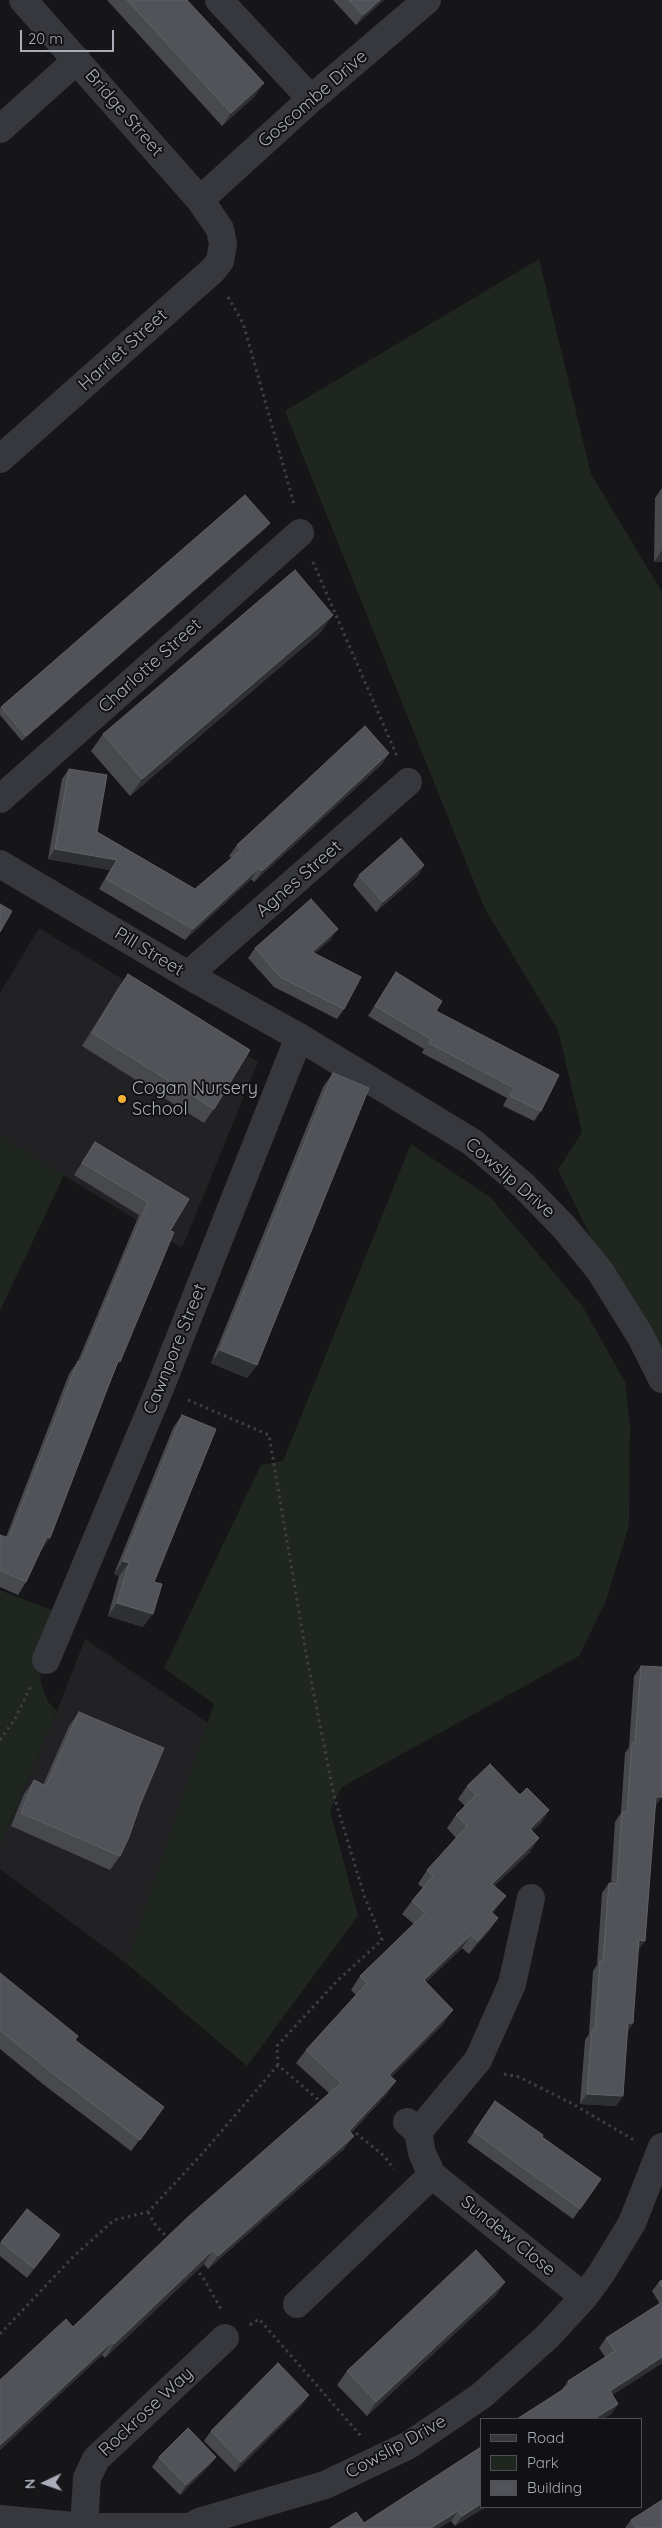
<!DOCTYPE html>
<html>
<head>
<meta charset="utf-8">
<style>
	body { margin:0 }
	#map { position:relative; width:662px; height:2528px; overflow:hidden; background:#161618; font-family:Quicksand,sans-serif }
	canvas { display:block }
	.legend { position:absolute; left:480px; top:2418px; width:162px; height:90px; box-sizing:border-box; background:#111113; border:1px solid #4d4f55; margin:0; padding:6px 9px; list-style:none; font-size:15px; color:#a8adb8 }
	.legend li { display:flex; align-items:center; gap:10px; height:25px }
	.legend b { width:25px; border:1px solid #4d4f55 }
	.north { position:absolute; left:20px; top:2458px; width:50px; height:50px; -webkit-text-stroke:4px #111113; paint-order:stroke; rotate:267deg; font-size:14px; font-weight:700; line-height:20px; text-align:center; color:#a8adb8 }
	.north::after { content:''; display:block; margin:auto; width:18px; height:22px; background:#a8adb8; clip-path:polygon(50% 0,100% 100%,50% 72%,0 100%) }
	.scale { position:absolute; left:20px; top:30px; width:94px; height:22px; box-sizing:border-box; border:2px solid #a8adb8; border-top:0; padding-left:6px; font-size:15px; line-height:18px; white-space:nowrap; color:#a8adb8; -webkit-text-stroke:4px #111113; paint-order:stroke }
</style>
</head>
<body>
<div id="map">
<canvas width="662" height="2528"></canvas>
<ul class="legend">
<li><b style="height:6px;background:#37383d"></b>Road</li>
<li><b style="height:14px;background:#1e261f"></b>Park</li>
<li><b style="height:14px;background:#525359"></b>Building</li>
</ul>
<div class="north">N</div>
<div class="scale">20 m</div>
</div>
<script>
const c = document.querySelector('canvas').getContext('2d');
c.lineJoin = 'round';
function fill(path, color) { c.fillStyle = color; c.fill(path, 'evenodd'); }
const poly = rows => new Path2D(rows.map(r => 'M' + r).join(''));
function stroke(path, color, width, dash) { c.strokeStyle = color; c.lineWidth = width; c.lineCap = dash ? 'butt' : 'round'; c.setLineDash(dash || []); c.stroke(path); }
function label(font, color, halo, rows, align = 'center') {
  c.font = font + ' Quicksand,sans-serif'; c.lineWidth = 4; c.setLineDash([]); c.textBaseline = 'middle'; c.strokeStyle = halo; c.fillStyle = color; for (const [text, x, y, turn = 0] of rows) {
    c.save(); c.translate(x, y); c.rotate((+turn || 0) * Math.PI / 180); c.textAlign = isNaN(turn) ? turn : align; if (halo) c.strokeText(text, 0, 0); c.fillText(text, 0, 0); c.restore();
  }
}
fill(poly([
	[39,928,258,1062,182,1248,0,1136,0,993],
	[85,1639,208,1723,126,1963,0,1869,0,1845,57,1711]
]), '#222225');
fill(poly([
	[539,259,591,474,662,592,662,1383,558,1170,582,1132,558,1030,484,907,285,411],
	[0,1136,64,1175,0,1311],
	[411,1144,490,1197,583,1307,625,1382,630,1427,629,1525,606,1601,579,1656,342,1787,330,1810,358,1916,247,2066,126,1963,214,1704,164,1668,261,1465,283,1461],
	[0,1590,53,1611,39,1649,41,1683,48,1702,57,1711,0,1845]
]), '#1e261f');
stroke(poly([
	[228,297,243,323,294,504],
	[313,562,397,756],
	[188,1400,269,1435,307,1659,334,1796,364,1895,382,1940,337,1981,277,2046,278,2065,322,2103],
	[0,1740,15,1719,32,1684],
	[504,2074,519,2077,571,2103,634,2140],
	[351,2129,384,2156,394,2169],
	[148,2212,156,2226,169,2239],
	[195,2268,202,2276,221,2309],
	[250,2325,259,2319,361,2436],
	[0,2334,72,2258,114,2220,148,2212,202,2154,278,2065]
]), '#3d3f44', 3, [2.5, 4]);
stroke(poly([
	[219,0,311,99],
	[0,129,77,60],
	[200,200,311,99,427,0],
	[0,459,213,270,220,261,223,244,220,229,200,200,23,0],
	[0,799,300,533],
	[0,864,188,975,299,1037,472,1142,524,1186,564,1227,600,1271,641,1337,662,1379],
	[188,975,408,782],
	[46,1660,160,1388,299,1037],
	[407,2122,418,2132,422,2153,432,2175,584,2297],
	[418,2132,478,2060,512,1984,531,1898],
	[297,2304,432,2175],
	[0,2519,84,2527,190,2527,199,2522,325,2485,409,2445,481,2396,547,2337,584,2297,601,2274,632,2223,662,2147],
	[84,2527,87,2478,96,2459,225,2338]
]), '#37383d', 28);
fill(poly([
	[107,0,187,0,255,96,222,126],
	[333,0,384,0,356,25],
	[662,488,662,562,654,562,655,498],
	[270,523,266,528,22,741,0,715,0,709,1,707],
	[321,632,130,796,91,751,103,734],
	[389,753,382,764,254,882,251,879,185,940,99,889,110,870,48,859,62,779,69,769,97,832,195,889,232,858,229,856,237,845],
	[424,865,418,875,376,912,353,885,359,875],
	[331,939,315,953,344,1009,337,1019,274,987,248,958,255,948],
	[396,972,541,1111,534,1121,503,1106,507,1098,422,1053,424,1049,368,1016],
	[128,974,214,1109,204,1123,82,1046,118,988],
	[333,1073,257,1365,247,1378,211,1363,323,1087],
	[95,1142,189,1199,170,1231,116,1368,40,1551,26,1582,18,1595,0,1587,0,1535,6,1537,69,1374,78,1361,139,1215,74,1175],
	[182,1415,154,1582,143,1627,108,1616,119,1576,114,1574,173,1428],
	[641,1666,662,1797,655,1806,645,1941,638,1950,633,2023,628,2031,616,2106,580,2104,585,2040,589,2034,593,1971,597,1965,602,1893,609,1883,611,1883,615,1822,621,1813,625,1753,629,1747,634,1676],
	[79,1712,140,1805,120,1856,110,1870,11,1826,24,1794,34,1780,43,1785,69,1726],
	[467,1786,520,1795,549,1810,540,1824,532,1831,530,1852,494,1886,496,1909,493,1913,498,1918,489,1931,469,1954,462,1948,426,1982,444,2023,391,2077,387,2094,351,2133,344,2149,208,2269,204,2264,105,2358,102,2355,0,2450,0,2380,73,2327,329,2093,296,2063,306,2050,356,1995,351,1990,360,1976,414,1924,402,1914,412,1901,423,1888,418,1884,427,1870,456,1838,447,1828,456,1815,465,1806,458,1799],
	[0,1973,75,2040,156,2118,131,2151,44,2085,0,2049],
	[495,2101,542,2137,601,2179,573,2219,467,2142],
	[27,2209,53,2245,27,2278,0,2256,0,2243],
	[662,2280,662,2363,612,2395,618,2404,611,2414,603,2419,517,2419,561,2391,568,2381,605,2357,599,2348,606,2338,660,2304,652,2291,659,2282],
	[505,2282,496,2295,367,2416,337,2385,347,2371],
	[302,2405,235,2472,204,2441,211,2431],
	[159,2457,216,2457,209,2466,180,2495,152,2467],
	[481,2507,455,2526,451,2521,364,2523],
	[631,2520,662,2528,625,2528]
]), '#47494d');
fill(poly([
	[380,0,384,0,356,25,363,15],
	[264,83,255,96,222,126,231,113],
	[270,523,266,528,22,741,26,736],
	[662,550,662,562,654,562],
	[333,615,321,632,130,796,142,779],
	[389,753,382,764,254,882,262,871],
	[55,849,117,860,110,870,48,859],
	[424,865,418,875,376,912,383,902],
	[259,868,251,879,185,940,193,929],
	[338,929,331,939,305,962,312,952],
	[220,1350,257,1365,247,1378,211,1363],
	[47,1537,50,1538,41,1551],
	[123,1561,129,1563,119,1576,114,1574],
	[117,1603,153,1614,143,1627,108,1616],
	[656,1797,662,1797,655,1807],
	[549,1810,540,1824,521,1842,530,1829],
	[539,1838,530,1852,483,1897,492,1884],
	[506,1896,496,1909,482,1925,491,1912],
	[498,1918,489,1931,469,1954,478,1941],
	[471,1935,462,1948,415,1993,424,1980],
	[639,1940,645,1941,638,1950],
	[453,2010,444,2023,380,2088,389,2075],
	[628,2023,633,2023,626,2033],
	[396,2081,387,2094,340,2144,349,2131],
	[587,2094,623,2096,616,2106,580,2104],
	[354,2136,344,2149,208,2269,218,2256],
	[60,2235,53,2245,27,2278,34,2268],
	[213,2250,204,2264,105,2358,114,2344],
	[505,2282,496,2295,367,2416,376,2402],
	[112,2342,102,2355,0,2450,0,2445],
	[662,2357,662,2363,603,2401,610,2391],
	[309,2395,302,2405,235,2472,241,2462],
	[618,2404,611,2414,603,2419,594,2419],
	[216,2457,209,2466,180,2495,186,2485],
	[481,2504,481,2507,486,2507,455,2526,462,2516],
	[458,2511,451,2521,440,2528,431,2528]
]), '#2f3033');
const building = poly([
	[127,0,187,0,264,83,231,113,127,0],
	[349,0,380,0,363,15,349,0],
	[245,495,270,523,26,736,1,707,245,495],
	[295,570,333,615,142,779,103,734,295,570],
	[365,726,389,753,262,871,259,868,193,929,106,879,117,860,55,849,69,769,107,775,97,832,195,889,241,850,237,845,365,726],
	[401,838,424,865,383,902,359,875,401,838],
	[311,899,338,929,312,952,361,977,344,1009,280,977,255,948,311,899],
	[0,904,12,911,0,932,0,904],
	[396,972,442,1001,436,1011,559,1075,541,1111,510,1096,514,1088,429,1043,431,1039,375,1006,396,972],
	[128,974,250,1050,214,1109,92,1033,128,974],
	[333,1073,369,1088,257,1365,220,1350,333,1073],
	[95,1142,189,1199,170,1231,174,1232,120,1362,118,1361,50,1538,47,1537,26,1582,0,1570,0,1535,9,1538,78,1361,81,1362,148,1202,82,1163,95,1142],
	[182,1415,216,1429,154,1582,162,1584,153,1614,117,1603,129,1563,123,1561,182,1415],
	[641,1666,662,1667,662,1797,656,1797,645,1941,639,1940,633,2023,628,2023,623,2096,587,2094,592,2030,595,2030,600,1961,603,1961,609,1883,617,1884,622,1812,627,1812,632,1743,635,1743,641,1666],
	[79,1712,164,1748,140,1805,129,1837,120,1856,21,1813,34,1780,46,1786,79,1712],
	[490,1764,520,1795,527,1788,549,1810,530,1829,539,1838,492,1884,506,1896,491,1912,498,1918,478,1941,471,1935,424,1980,453,2010,389,2075,396,2081,349,2131,354,2136,218,2256,213,2250,114,2344,112,2342,0,2445,0,2380,66,2319,73,2327,188,2217,341,2083,306,2050,367,1983,360,1976,425,1913,412,1901,433,1876,427,1870,467,1826,456,1815,476,1795,467,1786,490,1764],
	[0,1973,78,2036,75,2040,164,2107,140,2140,52,2073,0,2030,0,1973],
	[495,2101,543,2135,542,2137,601,2179,580,2209,474,2132,495,2101],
	[27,2209,60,2235,34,2268,1,2242,27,2209],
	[476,2250,505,2282,376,2402,347,2371,476,2250],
	[662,2280,662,2287,659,2282,662,2280],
	[662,2302,662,2357,610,2391,618,2404,594,2419,517,2419,570,2385,568,2381,615,2351,606,2338,662,2302],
	[278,2363,309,2395,241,2462,211,2431,278,2363],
	[188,2428,216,2457,186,2485,159,2457,188,2428],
	[481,2447,481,2504,462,2516,458,2511,431,2528,330,2528,356,2512,364,2523,481,2447],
	[662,2500,662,2528,636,2528,631,2520,662,2500]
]);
fill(building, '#525359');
stroke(building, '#5f6168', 1);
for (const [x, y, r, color] of [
	[122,1099,5,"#f2b134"]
]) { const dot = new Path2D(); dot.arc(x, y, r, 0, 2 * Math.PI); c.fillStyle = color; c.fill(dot); stroke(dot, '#111113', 2); }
label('18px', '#a8adb8', '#111113', [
	["Goscombe Drive",313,99,-41],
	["Bridge Street",124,113,49],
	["Harriet Street",123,350,-42],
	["Charlotte Street",150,666,-42],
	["Agnes Street",299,879,-41],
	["Pill Street",149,952,31],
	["Cowslip Drive",510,1178,41],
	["Cawnpore Street",175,1349,-68],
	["Sundew Close",508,2236,39],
	["Rockrose Way",146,2412,-43],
	["Cowslip Drive",396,2447,-29]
]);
label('18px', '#a8adb8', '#111113', [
	["Cogan Nursery",132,1089],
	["School",132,1110]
], 'left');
</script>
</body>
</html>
